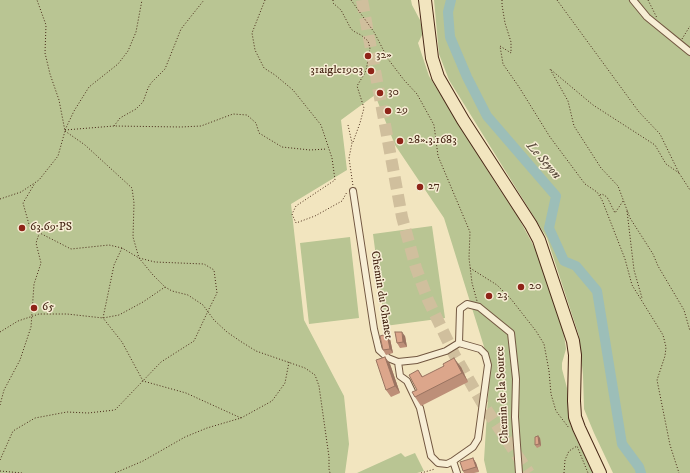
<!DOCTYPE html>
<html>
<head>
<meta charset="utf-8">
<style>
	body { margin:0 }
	canvas { display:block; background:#f2e5bf }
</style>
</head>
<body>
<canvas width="690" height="473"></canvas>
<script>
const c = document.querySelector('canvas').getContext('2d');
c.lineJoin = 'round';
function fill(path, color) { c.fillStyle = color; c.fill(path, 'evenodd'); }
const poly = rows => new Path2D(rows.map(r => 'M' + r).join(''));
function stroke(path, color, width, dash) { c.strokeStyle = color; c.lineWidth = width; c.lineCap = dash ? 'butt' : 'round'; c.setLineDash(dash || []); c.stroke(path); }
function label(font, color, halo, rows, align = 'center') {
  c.font = font + ' "IM FELL DW Pica",serif'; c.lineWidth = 3; c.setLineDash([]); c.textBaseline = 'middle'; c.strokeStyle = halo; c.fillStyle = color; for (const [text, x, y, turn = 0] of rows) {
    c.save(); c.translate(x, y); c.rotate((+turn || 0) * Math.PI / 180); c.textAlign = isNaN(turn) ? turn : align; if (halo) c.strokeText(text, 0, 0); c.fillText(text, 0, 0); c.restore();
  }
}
fill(poly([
	[0,0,411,0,412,5,420,20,423,33,418,43,429,76,496,184,518,217,538,254,564,335,566,349,562,363,562,369,567,388,570,424,576,438,593,473,487,473,484,460,490,366,444,218,395,145,375,95,341,120,347,170,291,204,304,320,344,396,349,444,345,473,0,473],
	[434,0,690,0,690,473,613,473,594,433,584,409,583,375,579,336,547,238,449,80,439,54],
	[432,226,445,318,385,326,373,234],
	[350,237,359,318,309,324,300,243],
	[401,453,405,457,415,453,424,471,417,473,357,473]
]), '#b9c593');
stroke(poly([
	[451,0,448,12,450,37,467,77,487,116,556,196,549,228,564,261,576,266,597,291,622,444,639,467,641,473]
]), '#9cbeb8', 10);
stroke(poly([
	[362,0,402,217,416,268,428,300,455,356,484,406,529,473]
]), '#d0bf9d', 12, [12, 6]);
const minor = poly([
	[633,0,647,17,690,52],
	[353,191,374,329,379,350,388,358,398,362,400,376,407,381,420,408,431,456,438,463,447,464,453,461],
	[398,362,417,360,446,351,459,343,460,309,467,304,479,307,511,333,516,379,515,417,519,473],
	[457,473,453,461,473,447,478,439,488,365,485,354,480,349,459,343]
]);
const motorway = poly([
	[425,0,432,58,438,77,463,120,531,225,539,240,573,341,575,355,574,401,575,417,579,428,600,473]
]);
stroke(minor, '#725741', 8);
stroke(motorway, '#482817', 14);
stroke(poly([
	[265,0,252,33,255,50,264,68,275,75,293,90,321,125,332,158,335,180,296,206,292,214,296,223,315,216,342,201,347,192],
	[333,0,333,3,341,10,351,29,355,32,361,35,368,41,370,48,366,71,357,86,364,108,360,123,353,142],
	[351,0,374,32,388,59,404,80,417,94,434,125,438,156,470,232,469,258,472,283,477,301],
	[502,0,502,5,505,23,511,42,511,53,500,46,503,64,519,87,550,137,585,184,597,192,602,200,625,259,632,285,663,335,666,347,665,356,657,380,670,445,679,473],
	[557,0,639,112,660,134,679,173,690,190],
	[648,0,657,18],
	[682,39,690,26],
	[348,125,352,143,349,158,353,186],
	[114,126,120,118,136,109,143,102,148,88,151,83,165,69,181,29,204,0],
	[65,130,114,126,181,127,201,126,233,114,247,115,256,123,259,133,282,147,310,150,327,149],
	[65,130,74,111,89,87,118,64,128,51,136,32,142,0],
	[65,131,85,145,132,188,134,203,133,237,139,258,153,275,165,287,172,291,188,295,203,305,214,320,227,332,240,341,256,351,305,368,315,375,319,386,329,457,329,469,330,473],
	[679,173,666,164,655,145,593,105,550,69,568,101,574,126,601,168,618,186,630,218,653,254,658,266,684,310,690,331],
	[600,195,602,194,607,197,615,213,623,201],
	[0,199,21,192,39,180,58,156,65,131,59,100,50,74,45,53,46,25,37,0],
	[627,211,634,270,642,298],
	[122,248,114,265,103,318,122,342,143,381,186,393,241,418],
	[470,268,497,285,511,299,536,331,544,344,549,371,551,394,556,411,569,428],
	[0,332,18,321,39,314,67,314,103,318,119,315,143,302,165,287],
	[0,405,4,390,20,360,31,327,34,284,41,263,36,243,39,234],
	[0,460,13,431,35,418,67,412,88,413,115,410,161,362,194,341,208,311,217,293,214,270,204,264,155,262,139,258,122,248,109,245,71,249,30,228,23,203,35,183],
	[0,471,22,473],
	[115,473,143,461,185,437,207,428,241,418,272,401,285,383,289,362],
	[421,473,435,469],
	[564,473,565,460,569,451,577,446,588,473]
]), '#482817', 1, [1, 2]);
stroke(minor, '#f7eed5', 6);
stroke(motorway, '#f2e5bf', 12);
fill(poly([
	[387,334,390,339,393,353,386,355,383,350],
	[405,336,407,347,400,348,397,343],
	[385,357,390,364,400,393,391,397,386,390],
	[461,367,468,382,421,406,415,397,417,390,418,370,423,377],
	[538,436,540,438,541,446,537,448,535,445],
	[473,458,476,463,479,472,474,473,464,473,463,471]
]), '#bd8f78');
fill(poly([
	[402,332,405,336,407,347,403,342],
	[387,334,390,339,393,353,390,349],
	[385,357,390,364,400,393,395,386],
	[454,358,461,367,468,382,462,373],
	[538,436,540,438,541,446,539,444],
	[473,458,476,463,479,472,476,467]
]), '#9a7461');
const building = poly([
	[395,332,402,332,403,342,397,343,395,332],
	[387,334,390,349,383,350,380,336,387,334],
	[385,357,395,386,386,390,376,360,385,357],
	[454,358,462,373,415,397,412,392,417,390,409,375,418,370,422,377,444,366,443,364,454,358],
	[538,436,539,444,535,445,535,437,538,436],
	[473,458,476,467,463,471,460,462,473,458]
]);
fill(building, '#dca68b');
stroke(building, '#9a7461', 1);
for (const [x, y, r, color] of [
	[368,56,4,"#8f2418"],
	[371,71,4,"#8f2418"],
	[380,93,4,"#8f2418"],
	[388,111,4,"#8f2418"],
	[400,141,4,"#8f2418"],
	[420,187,4,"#8f2418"],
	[22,228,4,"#8f2418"],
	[521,287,4,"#8f2418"],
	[489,296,4,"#8f2418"],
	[34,308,4,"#8f2418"]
]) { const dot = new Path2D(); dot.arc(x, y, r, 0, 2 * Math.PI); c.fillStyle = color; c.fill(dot); stroke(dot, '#f7eed5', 1.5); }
label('12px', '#482817', '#f7eed5', [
	["32»",376,56],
	["31aigle1903",363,71,"right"],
	["30",388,93],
	["29",396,111],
	["28».3.1683",408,141],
	["27",428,187],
	["63.69·PS",30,228],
	["20",529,287],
	["23",497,296],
	["65",42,308]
], 'left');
label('12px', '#482817', '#f7eed5', [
	["Chemin du Chanet",381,295,81],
	["Chemin de la Source",503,395,-93]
]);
label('italic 13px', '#5d4e3f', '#f7eed5', [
	["Le Seyon",543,161,49]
]);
</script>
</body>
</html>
